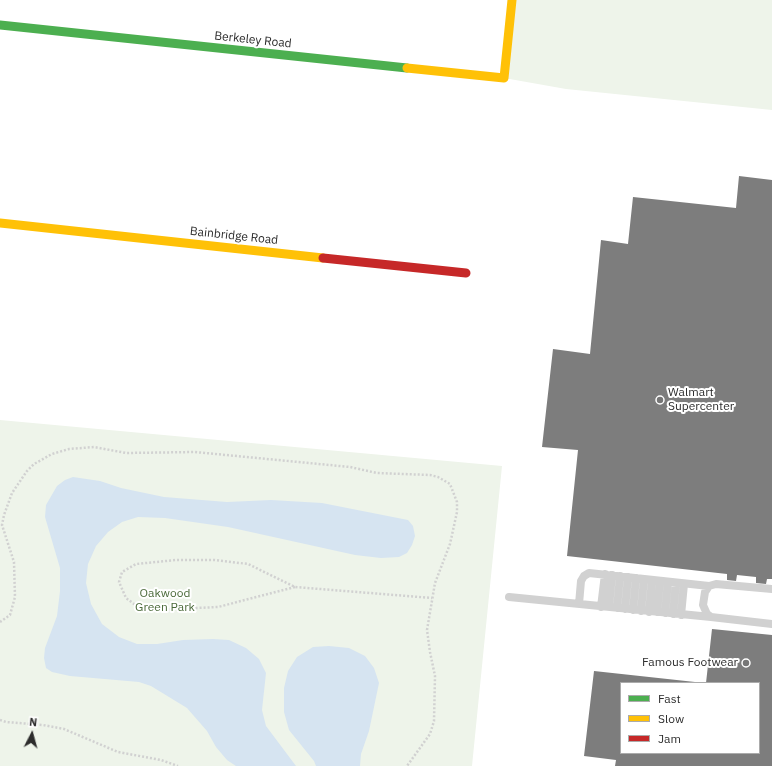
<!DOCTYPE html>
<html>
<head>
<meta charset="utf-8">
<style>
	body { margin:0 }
	#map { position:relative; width:772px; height:766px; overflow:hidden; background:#fff; font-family:"IBM Plex Sans",sans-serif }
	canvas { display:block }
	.legend { position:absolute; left:620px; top:682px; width:140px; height:72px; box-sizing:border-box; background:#fff; border:1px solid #ababab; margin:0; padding:5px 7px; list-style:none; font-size:12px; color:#2c2c2c }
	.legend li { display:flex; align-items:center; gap:8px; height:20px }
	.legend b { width:20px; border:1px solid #ababab }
	.north { position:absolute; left:12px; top:714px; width:40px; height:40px; -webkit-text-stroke:3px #fff; paint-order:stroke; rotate:6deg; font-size:11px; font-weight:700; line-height:16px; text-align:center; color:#2c2c2c }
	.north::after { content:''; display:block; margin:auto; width:14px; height:18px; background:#2c2c2c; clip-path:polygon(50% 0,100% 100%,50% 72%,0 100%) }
</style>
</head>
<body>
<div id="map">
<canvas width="772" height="766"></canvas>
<ul class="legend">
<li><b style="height:5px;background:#4caf50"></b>Fast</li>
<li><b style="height:5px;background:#ffc107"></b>Slow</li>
<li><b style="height:5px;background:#c62828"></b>Jam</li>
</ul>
<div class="north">N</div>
</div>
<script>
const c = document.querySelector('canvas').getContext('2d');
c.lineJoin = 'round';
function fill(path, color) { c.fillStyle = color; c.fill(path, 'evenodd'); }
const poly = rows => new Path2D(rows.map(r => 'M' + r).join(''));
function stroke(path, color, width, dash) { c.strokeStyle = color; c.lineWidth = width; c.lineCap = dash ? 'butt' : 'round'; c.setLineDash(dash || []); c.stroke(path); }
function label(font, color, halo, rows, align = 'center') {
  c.font = font + ' "IBM Plex Sans",sans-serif'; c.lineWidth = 4; c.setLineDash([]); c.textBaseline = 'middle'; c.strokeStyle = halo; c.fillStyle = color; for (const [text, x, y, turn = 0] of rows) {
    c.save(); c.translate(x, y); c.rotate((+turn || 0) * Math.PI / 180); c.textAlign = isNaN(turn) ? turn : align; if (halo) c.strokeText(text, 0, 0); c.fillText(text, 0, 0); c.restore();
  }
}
fill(poly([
	[512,0,772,0,772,110,566,89,504,78],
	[0,420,502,466,472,766,0,766]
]), '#eef4ea');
fill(poly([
	[73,477,100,481,121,488,164,497,227,502,271,500,322,503,408,520,413,526,415,536,412,545,407,553,399,557,381,558,355,555,228,527,165,518,138,517,122,522,108,532,96,546,88,564,86,583,91,604,102,624,119,637,137,644,157,644,183,640,213,639,229,640,246,648,259,659,266,673,262,710,266,726,296,766,236,766,227,760,216,747,207,731,187,708,151,686,139,682,70,676,52,672,46,668,44,658,45,648,57,616,60,591,60,568,45,517,46,505,57,486,65,480],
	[329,646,349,648,365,656,374,668,379,683,369,731,361,754,360,766,316,766,314,761,289,730,284,712,284,688,288,671,297,657,313,647]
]), '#d6e4f1');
fill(poly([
	[739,176,772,180,772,579,767,579,766,584,756,583,756,577,737,575,736,581,727,580,727,574,567,556,578,450,542,447,553,349,590,354,601,240,628,244,633,197,736,208],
	[712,629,772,635,772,766,615,766,616,760,584,756,594,671,695,682,621,683,621,753,759,753,759,683,706,683]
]), '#7d7d7d');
stroke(poly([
	[295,587,218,607,154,610,142,608,134,604,126,598,119,582,122,572,136,564,176,560,215,560,248,564,295,587,432,598],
	[0,622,10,615,15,597,14,562,2,525,4,515,12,493,27,471,34,464,52,454,69,449,94,447,126,453,195,452,350,467,377,473,430,475,438,477,450,484,457,502,457,512,450,544,435,583,427,630,430,652,435,676,434,721,430,734,407,766],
	[0,720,6,722,43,725,64,729,118,752,161,760,178,766]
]), '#d1d1d1', 2.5, [2, 2]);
stroke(poly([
	[772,589,716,584,709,586,705,592,703,605,707,614,711,617,772,624],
	[509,597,711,617],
	[579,604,581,581,584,576,589,573,709,586],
	[601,607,605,574],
	[609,607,612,575],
	[617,608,620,576],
	[625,609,628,577],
	[633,610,636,578],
	[641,611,644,579],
	[649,612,652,580],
	[657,612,660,581],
	[665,613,668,582],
	[673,614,676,583],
	[681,615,684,584]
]), '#d1d1d1', 8);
stroke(poly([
	[0,25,407,68]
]), '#4caf50', 9);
stroke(poly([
	[407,68,504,78,512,0],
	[0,223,323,258]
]), '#ffc107', 9);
stroke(poly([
	[323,258,466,273]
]), '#c62828', 9);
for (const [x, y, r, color] of [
	[660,400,4,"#767676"],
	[746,663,4,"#767676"]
]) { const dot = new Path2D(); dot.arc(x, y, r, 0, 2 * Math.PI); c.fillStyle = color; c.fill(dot); stroke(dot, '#fff', 1.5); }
label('12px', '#2c2c2c', '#fff', [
	["Berkeley Road",253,40,6],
	["Bainbridge Road",234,236,6]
]);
label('12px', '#2c2c2c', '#fff', [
	["Walmart",668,393],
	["Supercenter",668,407],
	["Famous Footwear",738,663,"right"]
], 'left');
label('12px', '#4a6939', '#fff', [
	["Oakwood",165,594],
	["Green Park",165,608]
]);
</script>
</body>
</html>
